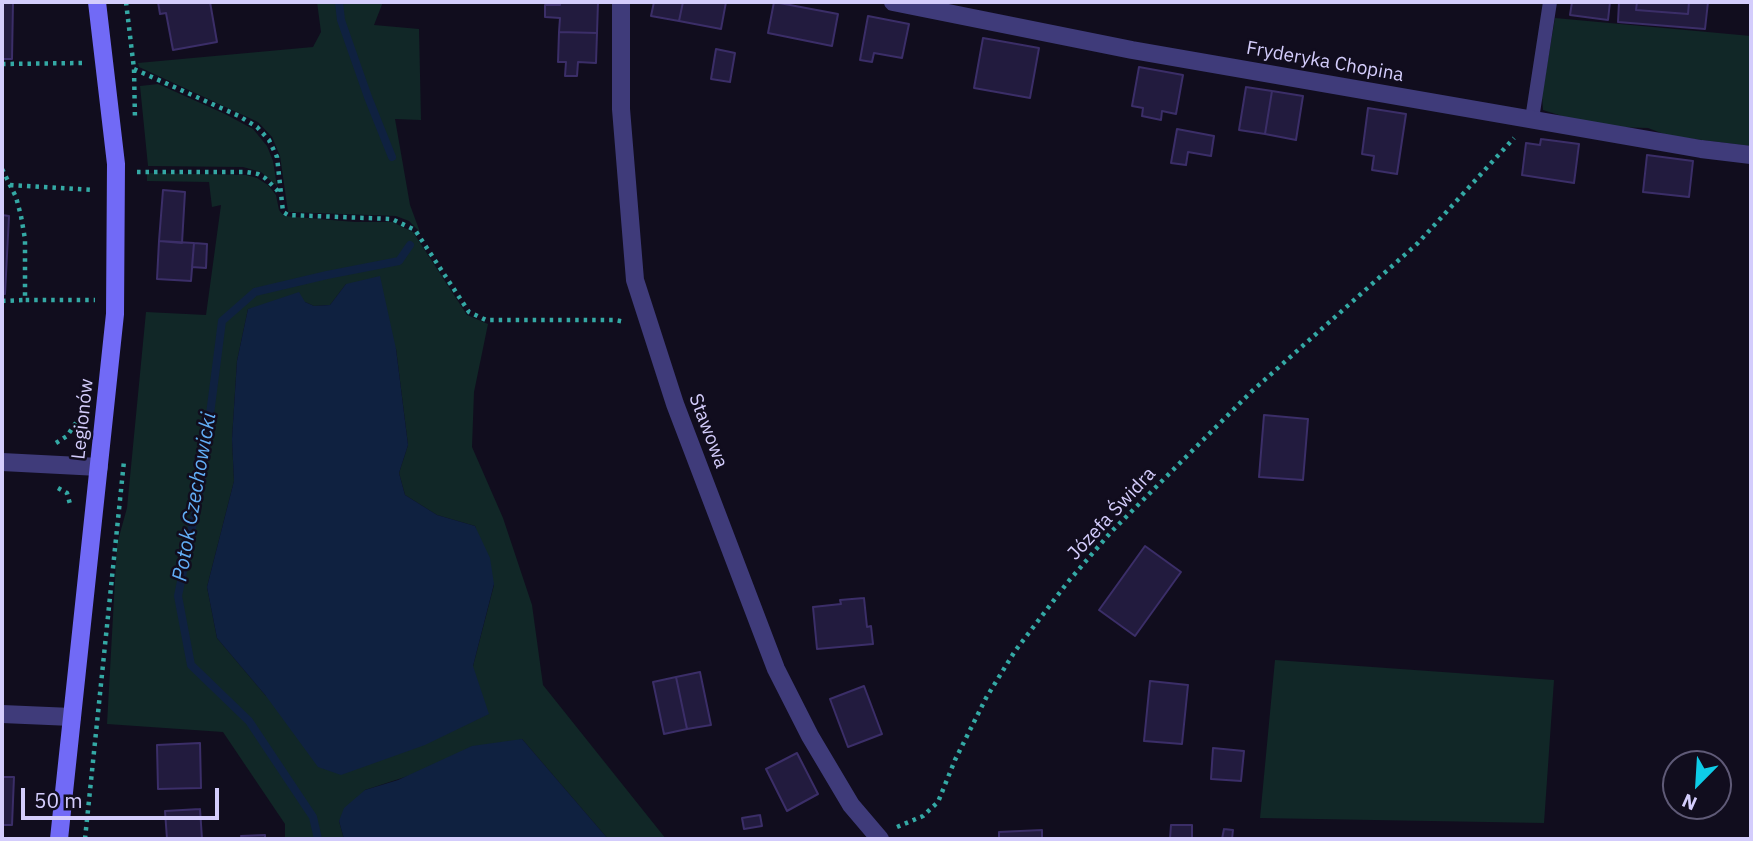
<!DOCTYPE html>
<html>
<head>
<meta charset="utf-8">
<style>
	body { margin:0 }
	#map { position:relative; width:1753px; height:841px; overflow:hidden; background:#110d1e; font-family:"IBM Plex Sans",sans-serif }
	canvas { display:block }
	.frame { position:absolute; inset:0; border:4px solid #d4cdfc; pointer-events:none }
	.north { position:absolute; left:1662px; top:750px; width:70px; height:70px; box-sizing:border-box; background:#110d1e; border:2px solid #5f5a77; border-radius:50%; rotate:204deg; font-size:19px; font-weight:700; line-height:28px; text-align:center; color:#d4cdfc }
	.north::after { content:''; display:block; margin:auto; width:24px; height:32px; background:#0ecce7; clip-path:polygon(50% 0,100% 100%,50% 72%,0 100%) }
	.scale { position:absolute; left:21px; top:788px; width:198px; height:32px; box-sizing:border-box; border:4px solid #d4cdfc; border-top:0; padding-left:9px; font-size:21px; line-height:24px; white-space:nowrap; color:#d4cdfc; -webkit-text-stroke:5px #110d1e; paint-order:stroke }
</style>
</head>
<body>
<div id="map">
<canvas width="1753" height="841"></canvas>
<div class="frame"></div>
<div class="north">N</div>
<div class="scale">50 m</div>
</div>
<script>
const c = document.querySelector('canvas').getContext('2d');
c.lineJoin = 'round';
function fill(path, color) { c.fillStyle = color; c.fill(path, 'evenodd'); }
const poly = rows => new Path2D(rows.map(r => 'M' + r).join(''));
function stroke(path, color, width, dash) { c.strokeStyle = color; c.lineWidth = width; c.lineCap = dash ? 'butt' : 'round'; c.setLineDash(dash || []); c.stroke(path); }
function label(font, color, halo, rows, align = 'center') {
  c.font = font + ' "IBM Plex Sans",sans-serif'; c.lineWidth = 5; c.setLineDash([]); c.textBaseline = 'middle'; c.strokeStyle = halo; c.fillStyle = color; for (const [text, x, y, turn = 0] of rows) {
    c.save(); c.translate(x, y); c.rotate((+turn || 0) * Math.PI / 180); c.textAlign = isNaN(turn) ? turn : align; if (halo) c.strokeText(text, 0, 0); c.fillText(text, 0, 0); c.restore();
  }
}
fill(poly([
	[317,2,383,2,374,25,419,29,421,120,395,119,410,205,420,232,409,221,396,216,288,212,280,156,272,137,258,122,139,67,138,63,313,47,321,32],
	[1555,18,1751,36,1751,146,1669,136,1648,128,1612,127,1565,117,1543,110,1542,95],
	[158,84,225,114,253,129,267,146,273,161,277,186,261,172,243,167,148,166,140,86],
	[147,173,246,175,257,178,268,185,276,195,279,210,284,216,355,222,392,222,413,232,467,315,488,324,474,392,472,447,503,518,532,605,543,685,666,839,608,839,522,739,365,790,339,821,344,839,285,839,285,824,223,732,107,724,117,544,127,508,146,312,206,315,221,205,212,207,209,182,147,181],
	[346,284,396,349,408,445,399,473,405,495,437,515,475,526,494,585,473,666,266,696,217,638,207,587,234,481,232,439,237,361,248,309,305,302,314,306,330,305],
	[1275,660,1554,680,1544,823,1260,818]
]), '#112727');
fill(poly([
	[380,276,396,349,408,445,399,473,405,495,437,515,475,526,490,558,494,584,473,666,489,714,425,745,341,775,318,767,266,696,217,638,207,587,234,481,232,439,237,361,248,309,299,292,305,302,314,306,330,305,346,284],
	[522,739,608,839,344,839,339,821,344,808,365,790,398,780,472,746]
]), '#0f2140');
stroke(poly([
	[339,2,341,20,368,97,392,157],
	[318,839,313,817,249,721,191,665,178,596,201,484,222,321,255,292,327,275,399,261,410,245]
]), '#0f2140', 8);
const building = poly([
	[2,2,13,2,12,59,2,59,2,2],
	[158,2,210,2,217,42,173,50,166,13,160,14,158,2],
	[560,2,598,2,597,33,559,32,560,18,545,17,545,5,560,5,560,2],
	[654,2,683,2,679,21,651,16,654,2],
	[683,2,726,2,721,29,679,21,683,2],
	[774,2,838,14,832,46,768,33,774,2],
	[1572,2,1610,2,1608,20,1570,15,1572,2],
	[1619,2,1637,2,1636,10,1688,14,1689,2,1708,2,1705,29,1618,22,1619,2],
	[1637,2,1689,2,1688,14,1636,10,1637,2],
	[868,16,909,24,902,58,874,53,872,62,860,60,868,16],
	[559,32,597,33,596,63,578,62,577,76,565,76,566,62,558,62,559,32],
	[983,38,1039,48,1030,98,974,88,983,38],
	[716,49,735,53,730,82,711,79,716,49],
	[1139,67,1183,75,1176,114,1162,111,1161,120,1142,116,1143,108,1132,106,1139,67],
	[1246,87,1272,91,1265,134,1239,130,1246,87],
	[1272,91,1303,96,1296,140,1265,134,1272,91],
	[1368,108,1406,114,1397,174,1372,170,1374,156,1362,154,1368,108],
	[1177,129,1214,136,1211,156,1188,152,1186,165,1171,163,1177,129],
	[1541,139,1579,144,1574,183,1522,175,1526,143,1540,145,1541,139],
	[1647,155,1693,161,1689,197,1643,192,1647,155],
	[163,190,185,192,182,243,159,241,163,190],
	[2,215,9,216,5,294,2,294,2,215],
	[159,241,194,243,191,281,157,279,159,241],
	[194,243,207,244,206,268,192,267,194,243],
	[1264,415,1308,419,1303,480,1259,477,1264,415],
	[1145,546,1181,572,1135,636,1099,610,1145,546],
	[864,598,867,627,871,626,873,644,817,649,813,607,841,604,840,600,864,598],
	[700,672,711,725,687,729,676,677,700,672],
	[676,677,687,729,664,734,653,682,676,677],
	[1150,681,1188,685,1182,744,1144,741,1150,681],
	[864,686,882,734,848,747,830,699,864,686],
	[200,743,201,788,158,789,157,745,200,743],
	[1213,748,1244,751,1241,781,1211,779,1213,748],
	[797,753,818,794,787,811,766,769,797,753],
	[2,777,14,777,12,825,2,825,2,777],
	[200,809,202,839,167,839,165,811,200,809],
	[760,815,762,826,744,829,742,818,760,815],
	[1171,825,1192,825,1192,839,1170,839,1171,825],
	[1224,829,1233,830,1232,839,1222,839,1224,829],
	[1042,830,1042,839,999,839,999,832,1042,830],
	[265,835,265,839,242,839,241,836,265,835]
]);
fill(building, '#221b3e');
stroke(building, '#3b2e68', 2);
stroke(poly([
	[126,2,134,69,135,120],
	[2,64,83,63],
	[134,69,239,116,257,127,269,140,277,157,283,212,288,215,392,219,415,230,469,312,486,320,615,320,625,322],
	[2,169,16,197,21,216,25,239,25,300,95,300],
	[137,172,246,172,258,174,265,178,277,190,280,196],
	[10,185,94,190],
	[2,301,25,300],
	[56,443,67,436,82,414],
	[58,488,67,493,70,504],
	[897,827,923,816,938,802,955,760,986,698,1015,651,1067,583,1111,532,1251,392,1418,243,1514,138],
	[85,839,124,461]
]), '#34a9a5', 4.5, [3.5, 5]);
stroke(poly([
	[1532,119,1550,2]
]), '#3f3b7a', 14);
stroke(poly([
	[621,2,621,109,635,280,675,404,776,669,810,736,851,805,880,839],
	[893,2,1132,50,1701,149,1751,155],
	[2,462,99,467],
	[2,714,72,717]
]), '#3f3b7a', 18);
stroke(poly([
	[59,839,115,314,116,164,97,2]
]), '#716af6', 18);
label('19px', '#d4cdfc', '#110d1e', [
	["Fryderyka Chopina",1325,62,10],
	["Legionów",83,419,-84],
	["Stawowa",708,431,69],
	["Józefa Świdra",1112,514,-47]
]);
label('italic 21px', '#62adf6', '#110d1e', [
	["Potok Czechowicki",195,497,-80]
]);
</script>
</body>
</html>
